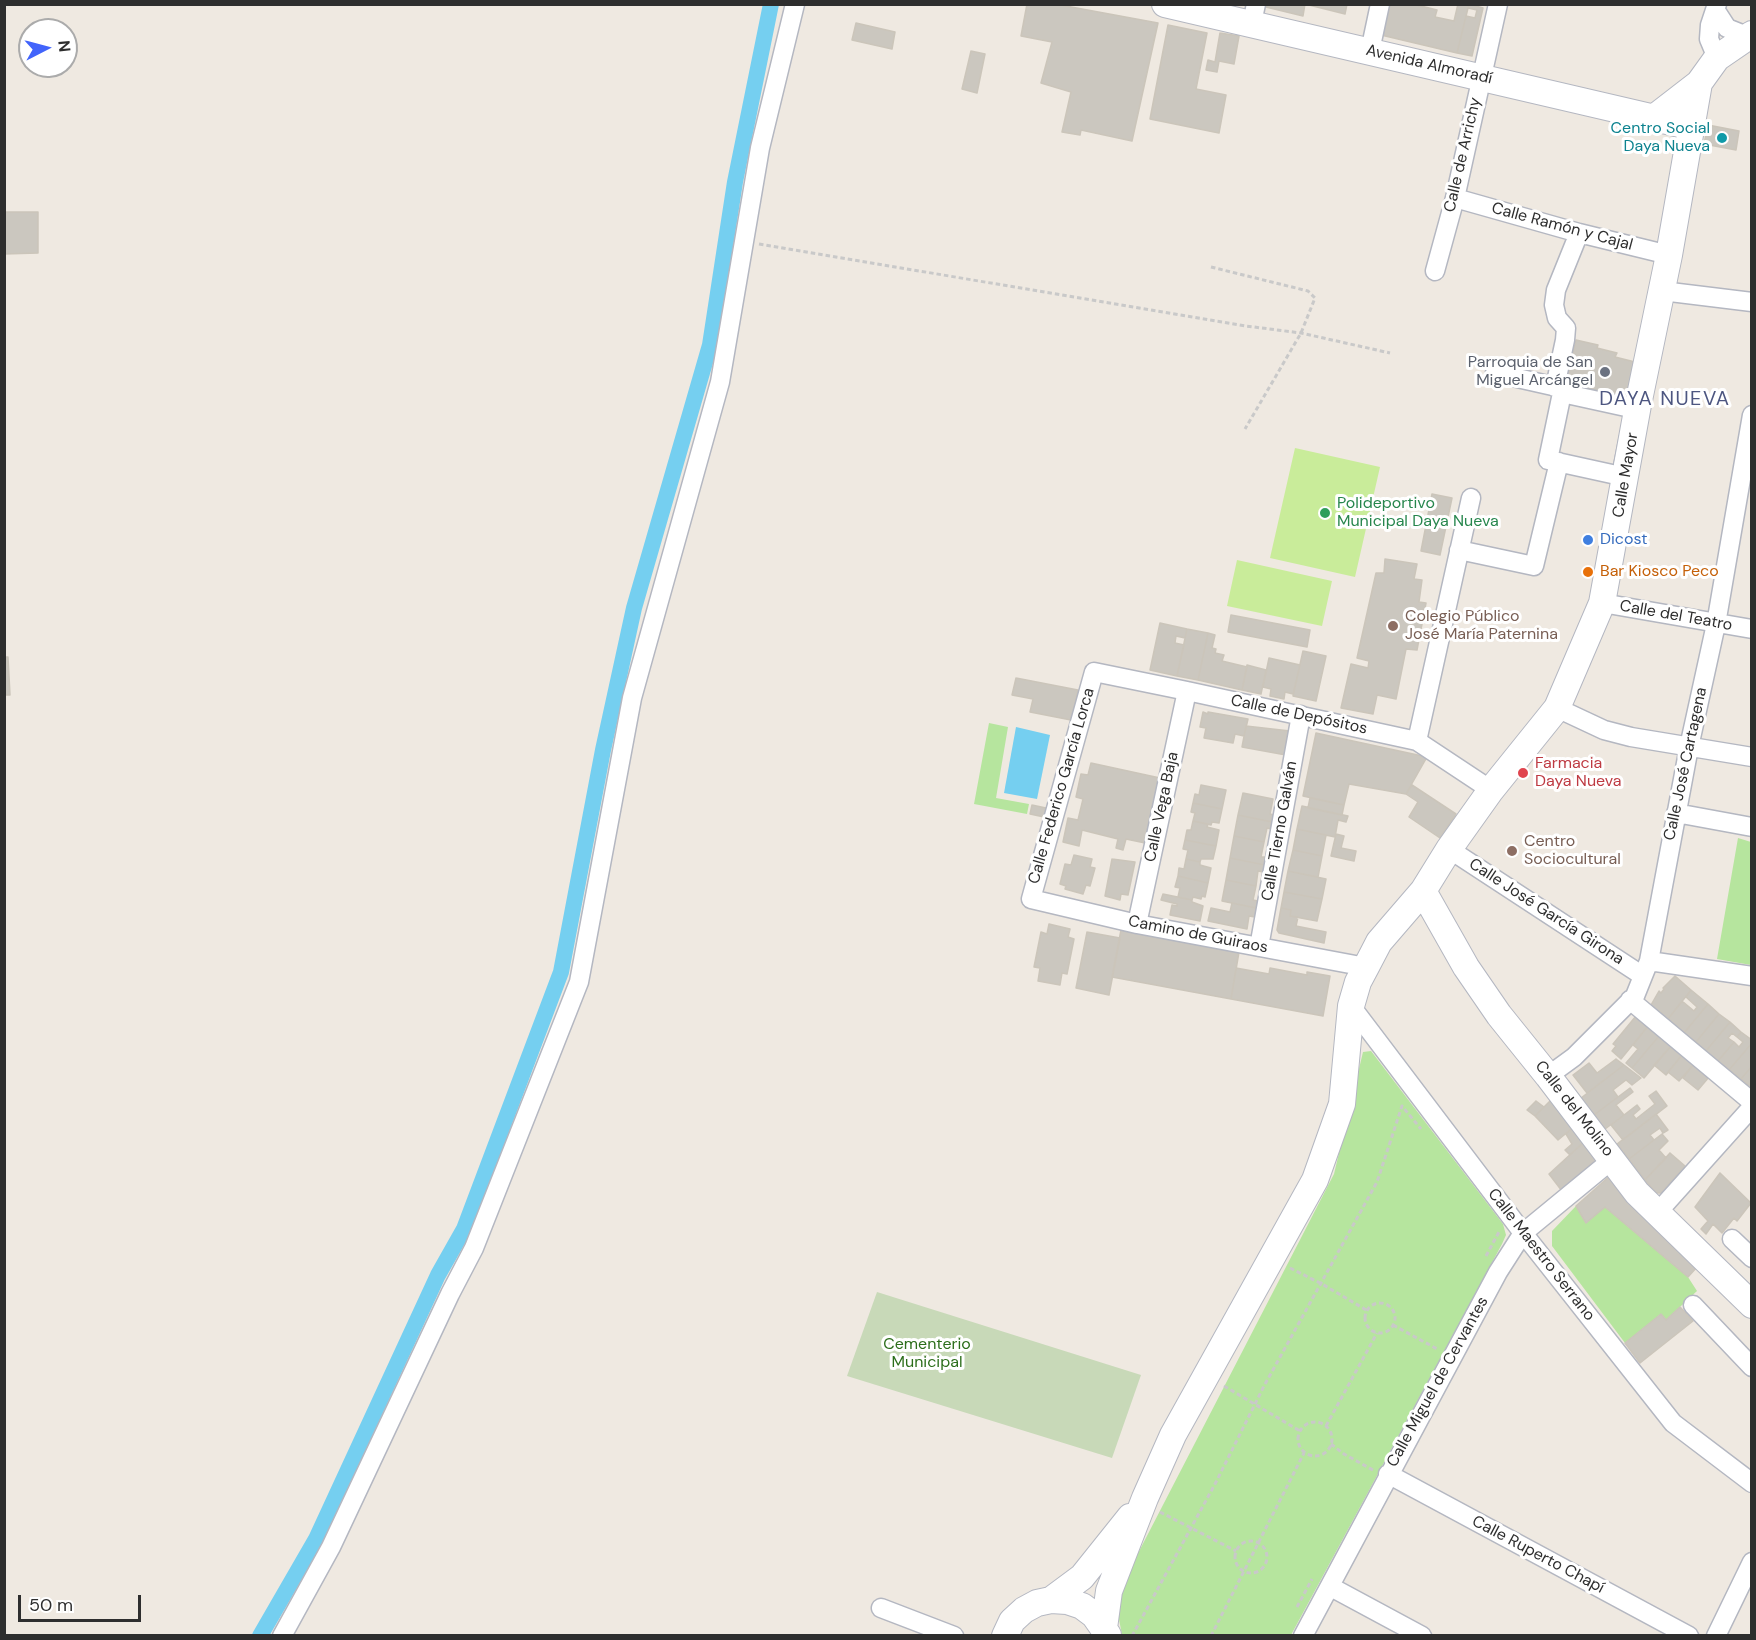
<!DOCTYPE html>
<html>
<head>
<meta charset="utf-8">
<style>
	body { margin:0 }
	#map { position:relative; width:1756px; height:1640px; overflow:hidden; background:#efe9e1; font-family:"DM Sans",sans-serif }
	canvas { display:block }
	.frame { position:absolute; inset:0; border:6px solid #2e2e2e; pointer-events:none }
	.north { position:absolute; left:18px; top:18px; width:60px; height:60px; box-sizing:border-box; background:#fff; border:2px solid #ababab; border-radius:50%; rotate:84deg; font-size:16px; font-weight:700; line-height:24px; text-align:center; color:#2e2e2e }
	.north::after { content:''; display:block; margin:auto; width:21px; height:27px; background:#4264fb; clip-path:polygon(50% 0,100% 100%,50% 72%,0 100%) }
	.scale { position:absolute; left:18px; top:1595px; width:123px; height:27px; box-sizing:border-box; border:3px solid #2e2e2e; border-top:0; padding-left:8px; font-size:18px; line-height:21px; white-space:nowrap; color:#2e2e2e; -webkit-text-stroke:4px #fff; paint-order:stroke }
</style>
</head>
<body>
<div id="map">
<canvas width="1756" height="1640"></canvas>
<div class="frame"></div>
<div class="north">N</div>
<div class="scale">50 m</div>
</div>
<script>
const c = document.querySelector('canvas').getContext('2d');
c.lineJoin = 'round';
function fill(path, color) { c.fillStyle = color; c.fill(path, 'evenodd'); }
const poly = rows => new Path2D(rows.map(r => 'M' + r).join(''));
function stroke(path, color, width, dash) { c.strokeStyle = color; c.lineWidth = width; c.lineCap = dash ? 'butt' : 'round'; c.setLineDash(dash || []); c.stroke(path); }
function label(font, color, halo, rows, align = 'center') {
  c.font = font + ' "DM Sans",sans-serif'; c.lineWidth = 6; c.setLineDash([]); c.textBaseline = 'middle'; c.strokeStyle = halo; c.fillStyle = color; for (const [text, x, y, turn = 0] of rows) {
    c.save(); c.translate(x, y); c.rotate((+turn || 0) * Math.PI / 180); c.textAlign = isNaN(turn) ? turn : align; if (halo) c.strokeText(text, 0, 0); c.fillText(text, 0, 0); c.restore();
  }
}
fill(poly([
	[989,723,1008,727,996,798,1029,804,1027,814,974,804],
	[1738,838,1751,842,1751,965,1717,959],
	[1371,1051,1503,1224,1506,1235,1502,1244,1291,1635,1122,1635,1118,1614,1118,1592,1334,1174,1363,1052],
	[1576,1206,1605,1207,1688,1277,1697,1291,1666,1320,1661,1314,1625,1343,1552,1246,1552,1231]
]), '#b6e59e');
fill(poly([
	[877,1292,1141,1375,1112,1458,847,1376]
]), '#c8d9b8');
fill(poly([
	[1295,448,1380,467,1355,577,1270,558],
	[1237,560,1332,581,1322,626,1227,606]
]), '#c9ec9a');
fill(poly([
	[1016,727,1050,735,1037,799,1004,793]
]), '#75cff0');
stroke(poly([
	[260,1636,316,1539,438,1275,464,1229,561,972,603,750,634,608,710,345,735,182,771,4]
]), '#75cff0', 16);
const building = poly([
	[1027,4,1055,4,1158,23,1132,141,1081,130,1080,135,1062,132,1071,92,1041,83,1052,42,1021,36,1027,4],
	[1267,4,1305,4,1303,16,1266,7,1267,4],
	[1305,4,1347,4,1345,14,1305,4],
	[1388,4,1413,4,1437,10,1435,17,1454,21,1458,4,1469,4,1457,53,1381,35,1388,4],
	[1469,4,1483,8,1472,56,1457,53,1466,16,1475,18,1477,10,1468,8,1469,4],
	[856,23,895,32,892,49,852,40,856,23],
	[1168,25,1207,33,1196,89,1226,95,1219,133,1150,119,1168,25],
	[1220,33,1239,36,1234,64,1219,61,1217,72,1206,70,1208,60,1215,62,1220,33],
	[971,51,985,54,977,93,962,89,971,51],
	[1708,125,1739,131,1736,150,1704,144,1708,125],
	[4,212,38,212,38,253,4,254,4,212],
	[1576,340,1598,345,1597,348,1617,353,1615,357,1643,364,1634,398,1566,384,1576,340],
	[1432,494,1452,498,1440,555,1421,551,1432,494],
	[1385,559,1417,564,1414,579,1422,580,1419,602,1426,603,1417,650,1406,649,1396,699,1377,695,1373,714,1341,708,1351,664,1368,668,1369,661,1357,658,1376,573,1384,573,1385,559],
	[1231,615,1310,630,1307,647,1228,632,1231,615],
	[1160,623,1187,629,1185,638,1176,636,1175,643,1184,645,1177,676,1150,670,1160,623],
	[1187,629,1208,633,1198,680,1177,676,1187,629],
	[1208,633,1215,635,1212,648,1216,649,1215,653,1224,655,1222,661,1247,667,1242,690,1198,680,1208,633],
	[1303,651,1326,656,1316,701,1293,696,1303,651],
	[4,657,8,657,10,695,4,695,4,657],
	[1269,658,1300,665,1293,694,1285,692,1284,699,1270,696,1271,689,1263,687,1269,658],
	[1247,665,1266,670,1261,694,1242,690,1247,665],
	[1016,678,1078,690,1071,720,1030,712,1033,699,1012,695,1016,678],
	[1203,712,1208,714,1208,712,1248,719,1244,736,1235,734,1233,743,1204,738,1206,728,1200,727,1203,712],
	[1246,726,1290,731,1286,755,1242,747,1246,726],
	[1316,733,1427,757,1406,794,1349,784,1344,805,1303,796,1316,733],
	[1091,763,1160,778,1150,844,1126,839,1123,850,1116,848,1118,839,1082,830,1079,846,1063,842,1068,818,1078,820,1083,799,1076,797,1081,774,1088,775,1091,763],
	[1201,785,1226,790,1222,809,1193,803,1195,794,1199,795,1201,785],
	[1412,785,1456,814,1440,838,1409,817,1418,802,1406,794,1412,785],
	[1243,793,1273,799,1270,814,1274,815,1272,822,1238,815,1243,793],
	[1310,798,1344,805,1342,815,1308,808,1310,798],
	[1193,803,1222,809,1219,823,1212,822,1211,825,1193,821,1195,813,1191,812,1193,803],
	[1032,805,1046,808,1044,817,1030,814,1032,805],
	[1302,806,1348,816,1346,822,1338,820,1335,837,1297,829,1302,806],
	[1238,815,1272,822,1271,829,1267,828,1264,842,1234,836,1238,815],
	[1193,821,1208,824,1207,827,1219,830,1216,846,1185,840,1187,830,1191,830,1193,821],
	[1297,829,1326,835,1322,856,1293,850,1297,829],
	[1336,834,1344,836,1341,848,1356,851,1354,861,1331,856,1336,834],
	[1234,836,1264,842,1261,857,1266,857,1265,865,1230,858,1234,836],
	[1185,840,1216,846,1213,859,1201,859,1200,862,1186,859,1188,850,1183,849,1185,840],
	[1293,850,1322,856,1318,877,1288,871,1293,850],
	[1074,855,1092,859,1090,867,1095,868,1090,886,1086,885,1083,894,1065,889,1066,886,1060,884,1065,864,1071,865,1074,855],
	[1230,858,1265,865,1263,872,1258,871,1256,886,1226,880,1230,858],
	[1112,859,1135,862,1128,895,1121,894,1120,900,1105,896,1112,859],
	[1186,859,1200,862,1200,865,1211,868,1208,883,1178,876,1179,868,1184,869,1186,859],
	[1288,871,1326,879,1322,899,1284,892,1288,871],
	[1178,876,1208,883,1205,897,1202,896,1201,899,1193,897,1192,900,1178,897,1180,888,1175,887,1178,876],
	[1226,880,1256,886,1253,900,1258,901,1256,908,1222,901,1226,880],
	[1284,892,1322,899,1317,921,1290,916,1291,910,1281,908,1284,892],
	[1163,894,1192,900,1192,902,1203,906,1200,921,1170,915,1172,905,1177,906,1177,904,1161,900,1163,894],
	[1232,903,1256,908,1255,917,1249,916,1247,929,1208,921,1211,908,1230,912,1232,903],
	[1281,908,1291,910,1290,916,1298,917,1296,926,1326,932,1324,943,1279,933,1277,930,1281,908],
	[1049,924,1070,929,1068,937,1074,939,1067,974,1062,973,1060,985,1038,981,1040,968,1034,967,1041,932,1047,934,1049,924],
	[1121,930,1239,952,1231,999,1112,977,1121,930],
	[1087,932,1120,938,1109,995,1076,988,1087,932],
	[1236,968,1269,974,1270,968,1307,975,1307,972,1330,976,1323,1016,1231,999,1236,968],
	[1675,976,1691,990,1668,1019,1660,1015,1662,1013,1659,1011,1657,1013,1651,1005,1659,991,1661,993,1664,989,1663,988,1675,976],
	[1691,990,1708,1004,1684,1033,1668,1019,1682,1001,1694,1011,1697,1007,1686,997,1691,990],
	[1708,1004,1719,1014,1696,1042,1684,1033,1708,1004],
	[1719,1014,1730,1022,1706,1051,1696,1042,1719,1014],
	[1636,1016,1648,1026,1621,1059,1612,1051,1616,1046,1613,1044,1636,1016],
	[1730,1022,1741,1032,1737,1037,1732,1033,1728,1038,1734,1042,1718,1061,1706,1051,1730,1022],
	[1648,1026,1659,1036,1632,1068,1626,1063,1638,1049,1633,1045,1648,1026],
	[1741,1032,1752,1040,1752,1043,1729,1070,1718,1061,1734,1042,1739,1047,1743,1042,1737,1037,1741,1032],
	[1659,1036,1671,1046,1644,1078,1632,1068,1659,1036],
	[1752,1043,1752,1066,1741,1079,1729,1070,1752,1043],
	[1671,1046,1682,1055,1666,1075,1654,1065,1671,1046],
	[1682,1055,1693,1065,1679,1081,1668,1072,1682,1055],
	[1616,1059,1624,1065,1587,1093,1573,1075,1589,1063,1597,1073,1616,1059],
	[1624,1065,1641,1078,1632,1085,1626,1080,1613,1090,1618,1097,1594,1115,1581,1098,1624,1065],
	[1693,1065,1709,1077,1698,1090,1683,1078,1693,1065],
	[1752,1066,1752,1088,1741,1079,1752,1066],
	[1630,1088,1633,1092,1616,1105,1624,1115,1605,1129,1594,1115,1630,1088],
	[1656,1091,1667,1106,1623,1140,1611,1125,1637,1105,1640,1109,1633,1115,1636,1119,1655,1104,1649,1096,1656,1091],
	[1554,1097,1575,1126,1558,1140,1535,1116,1554,1097],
	[1536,1101,1544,1107,1535,1116,1527,1110,1536,1101],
	[1656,1114,1668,1130,1663,1133,1660,1128,1650,1135,1654,1140,1629,1159,1617,1144,1656,1114],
	[1575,1126,1585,1141,1570,1155,1565,1150,1572,1144,1566,1134,1575,1126],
	[1662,1134,1668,1141,1659,1150,1666,1158,1645,1180,1629,1159,1662,1134],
	[1585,1141,1598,1158,1562,1191,1549,1174,1585,1141],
	[1670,1153,1685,1166,1661,1193,1656,1193,1645,1180,1670,1153],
	[1720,1173,1751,1203,1737,1221,1734,1218,1722,1233,1713,1224,1706,1234,1701,1229,1708,1221,1695,1207,1720,1173],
	[1612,1174,1697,1267,1688,1277,1605,1207,1586,1223,1576,1206,1612,1174],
	[1680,1307,1693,1321,1640,1363,1625,1343,1661,1314,1666,1320,1680,1307]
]);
fill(building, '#cbc7bf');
stroke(building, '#cbc5ba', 1.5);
const street = poly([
	[1717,4,1710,25,1709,39,1717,58],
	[1716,11,1727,28,1747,36],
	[1252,23,1256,4],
	[1370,51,1380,4],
	[1455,198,1579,233,1669,255],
	[1435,271,1455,198,1498,4],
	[1662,291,1752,302],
	[1495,373,1566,389],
	[1555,387,1565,340,1566,328,1557,318,1554,305,1556,290,1579,233],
	[1562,393,1635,409,1621,476,1548,460,1562,393],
	[1459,550,1534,566,1559,462],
	[1602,603,1752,629],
	[1557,708,1604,730,1631,737,1752,757],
	[1417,741,1471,498],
	[1676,813,1752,827],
	[1449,849,1643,976],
	[1137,924,1187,691],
	[1259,947,1301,715],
	[1649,961,1752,976],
	[1366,967,1137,924,1031,899,1094,672,1187,691,1417,741,1491,790],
	[1630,1000,1752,1102],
	[1351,1006,1523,1233,1673,1423,1752,1483],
	[1548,1076,1574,1057,1635,996,1649,961,1689,747,1716,624,1752,415],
	[1657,1213,1752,1107],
	[1732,1239,1752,1258],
	[1693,1305,1752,1367],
	[1388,1474,1689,1636],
	[1331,1587,1422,1636],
	[881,1608,954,1636],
	[282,1636,331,1547,450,1294,474,1248,579,982,632,698,720,382,760,148,795,4],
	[1303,1636,1498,1272,1523,1233,1613,1159],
	[1716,1636,1752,1562]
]);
const secondary = poly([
	[1165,4,1693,127],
	[1655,117,1699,83,1717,58,1752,34],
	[1423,891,1466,967,1499,1015,1548,1076,1637,1193,1752,1305],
	[1051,1600,1082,1577,1130,1517],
	[1104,1628,1109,1591,1145,1498,1173,1435,1315,1180,1342,1104,1351,1006,1358,982,1366,967,1379,942,1423,891,1449,849,1491,790,1557,708,1602,603,1638,405,1669,255,1699,83],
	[1005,1636,1012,1621,1024,1610,1037,1603,1051,1600,1067,1601,1082,1606,1094,1615,1108,1635]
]);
stroke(street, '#b4b7c1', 21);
stroke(secondary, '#b4b7c1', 28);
stroke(poly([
	[759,244,1246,326,1301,333,1390,353],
	[1211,267,1308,291,1315,298,1301,333,1245,429],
	[1486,1256,1500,1230],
	[1290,1268,1322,1284,1368,1311],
	'1365 1318a15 15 0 1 1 30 0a15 15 0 1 1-30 0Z',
	[1393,1325,1439,1350],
	[1224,1386,1300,1431],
	'1298 1439a17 17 0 1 1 34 0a17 17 0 1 1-34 0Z',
	[1326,1426,1377,1333],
	[1331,1444,1344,1454,1373,1470],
	[1160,1512,1236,1551],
	'1235 1557a16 16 0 1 1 32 0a16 16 0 1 1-32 0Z',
	[1297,1607,1312,1579],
	[1132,1636,1215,1484,1264,1386,1377,1182,1402,1106,1421,1129],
	[1211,1636,1304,1453]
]), '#c9c9c9', 3, [4.5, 3]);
stroke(street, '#fff', 18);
stroke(secondary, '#fff', 26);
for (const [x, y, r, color] of [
	[1722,138,6,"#0f9aa8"],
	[1605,372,6,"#6b7280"],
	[1325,513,6,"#2e9e5b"],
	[1588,540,6,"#3f7fe0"],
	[1588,572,6,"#e8710a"],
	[1393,626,6,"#8d6e63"],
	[1523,773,6,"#e0444e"],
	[1512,851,6,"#8d6e63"]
]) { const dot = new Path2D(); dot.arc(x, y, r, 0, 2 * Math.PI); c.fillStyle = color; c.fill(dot); stroke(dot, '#fff', 2); }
label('16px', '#2e2e2e', '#fff', [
	["Avenida Almoradí",1429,65,13],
	["Calle de Arrichy",1463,155,-77],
	["Calle Ramón y Cajal",1562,227,15],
	["Calle Mayor",1626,475,-80],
	["Calle del Teatro",1676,616,10],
	["Calle de Depósitos",1299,715,12],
	["Calle José Cartagena",1686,764,-78],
	["Calle Federico García Lorca",1062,786,-74],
	["Calle Vega Baja",1162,807,-78],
	["Calle Tierno Galván",1280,831,-80],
	["Calle José García Girona",1546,912,33],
	["Camino de Guiraos",1198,935,11],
	["Calle del Molino",1574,1109,52],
	["Calle Maestro Serrano",1541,1255,52],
	["Calle Miguel de Cervantes",1438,1382,-61],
	["Calle Ruperto Chapí",1538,1555,28]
]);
label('16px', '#0d838f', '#fff', [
	["Centro Social",1710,129],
	["Daya Nueva",1710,147]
], 'right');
label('16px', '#5b616d', '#fff', [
	["Parroquia de San",1593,363],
	["Miguel Arcángel",1593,381]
], 'right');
label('16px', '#27864d', '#fff', [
	["Polideportivo",1337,504],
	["Municipal Daya Nueva",1337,522]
], 'left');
label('16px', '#366cbe', '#fff', [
	["Dicost",1600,540]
], 'left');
label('16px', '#c56008', '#fff', [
	["Bar Kiosco Peco",1600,572]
], 'left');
label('16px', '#785e54', '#fff', [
	["Colegio Público",1405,617],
	["José María Paternina",1405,635],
	["Centro",1524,842],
	["Sociocultural",1524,860]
], 'left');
label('16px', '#be3a42', '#fff', [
	["Farmacia",1535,764],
	["Daya Nueva",1535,782]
], 'left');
label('16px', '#2c6e1b', '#fff', [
	["Cementerio",927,1345],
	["Municipal",927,1363]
]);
c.letterSpacing = '1.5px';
label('20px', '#4d5680', '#fff', [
	["DAYA NUEVA",1665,400]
]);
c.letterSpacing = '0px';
</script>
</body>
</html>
